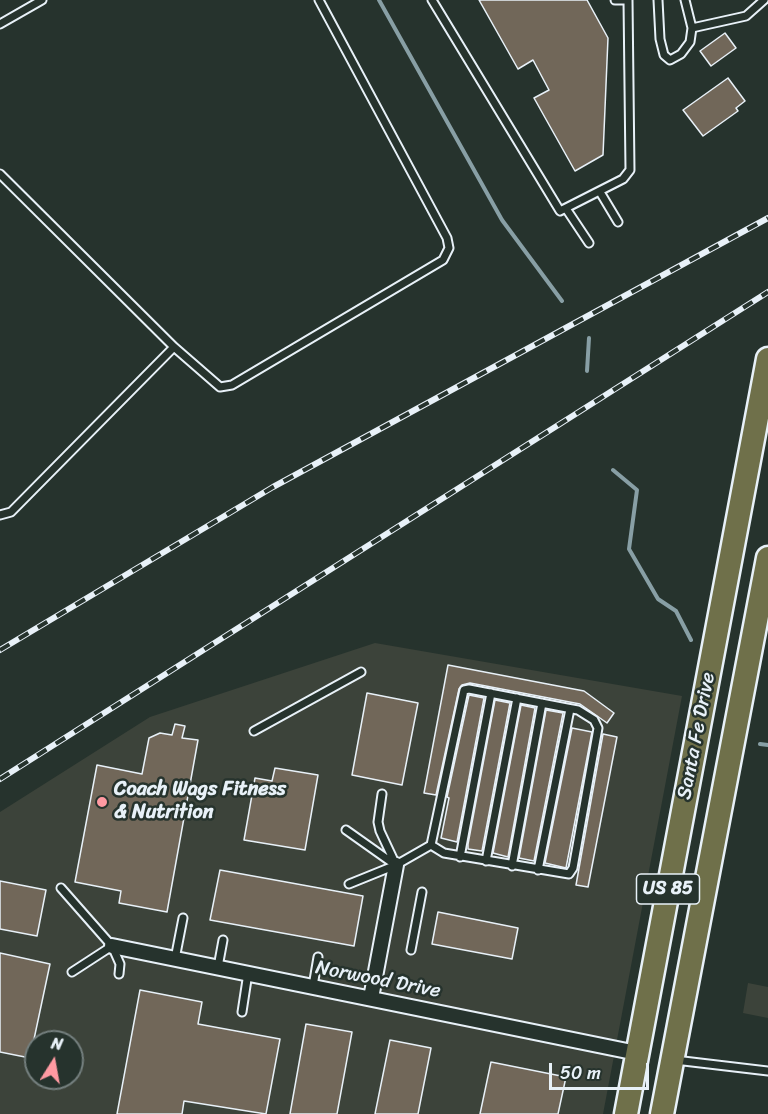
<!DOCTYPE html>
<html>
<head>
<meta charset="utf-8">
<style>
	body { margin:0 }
	#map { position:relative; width:768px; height:1114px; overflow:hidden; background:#26332d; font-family:Sriracha,sans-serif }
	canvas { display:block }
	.north { position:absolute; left:24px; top:1030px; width:60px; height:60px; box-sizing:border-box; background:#26332d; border:2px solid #747f7e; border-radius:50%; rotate:11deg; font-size:16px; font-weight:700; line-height:24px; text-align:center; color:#e8f1f8 }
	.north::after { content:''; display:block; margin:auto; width:21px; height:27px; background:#ff9aa2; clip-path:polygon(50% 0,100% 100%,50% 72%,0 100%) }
	.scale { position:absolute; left:549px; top:1063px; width:100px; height:27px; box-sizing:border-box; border:3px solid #e8f1f8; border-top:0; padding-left:8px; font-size:18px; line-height:21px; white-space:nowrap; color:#e8f1f8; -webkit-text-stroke:4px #26332d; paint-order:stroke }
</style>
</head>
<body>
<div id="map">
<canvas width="768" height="1114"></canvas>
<div class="north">N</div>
<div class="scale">50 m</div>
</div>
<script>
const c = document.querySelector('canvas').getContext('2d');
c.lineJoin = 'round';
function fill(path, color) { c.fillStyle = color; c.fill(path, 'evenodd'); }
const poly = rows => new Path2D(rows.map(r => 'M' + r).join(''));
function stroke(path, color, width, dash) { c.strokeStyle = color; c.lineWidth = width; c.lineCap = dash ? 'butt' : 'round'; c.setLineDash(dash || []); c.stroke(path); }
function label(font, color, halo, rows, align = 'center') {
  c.font = font + ' Sriracha,sans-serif'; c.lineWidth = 5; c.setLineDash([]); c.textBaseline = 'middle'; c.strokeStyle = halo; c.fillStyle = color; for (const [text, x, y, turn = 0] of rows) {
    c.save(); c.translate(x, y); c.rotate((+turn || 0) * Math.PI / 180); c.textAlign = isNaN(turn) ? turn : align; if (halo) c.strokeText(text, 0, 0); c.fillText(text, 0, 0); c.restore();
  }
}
fill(poly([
	[375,643,682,696,603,1114,0,1114,0,812,150,717],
	[36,1042,72,1042,72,1078,36,1078],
	[748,983,768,987,768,1018,743,1013]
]), '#3c433a');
stroke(poly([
	[379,0,502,220,562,301],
	[587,371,589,338],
	[613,470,637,490,629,549,658,599,676,611,691,640],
	[760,744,768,745]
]), '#889fa5', 4);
const building = poly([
	[479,0,587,0,608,38,603,155,575,171,534,98,549,90,533,60,518,69,479,0],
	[725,33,736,48,711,66,700,51,725,33],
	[728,78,745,101,736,108,738,111,703,136,683,110,728,78],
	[448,665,584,691,614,713,607,723,580,704,470,683,462,685,459,689,436,795,424,793,448,665],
	[367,693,418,703,402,785,352,775,367,693],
	[469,695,484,698,457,842,441,838,449,798,447,797,469,695],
	[495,700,510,703,482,851,468,849,468,844,495,700],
	[521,705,535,708,508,857,493,853,521,705],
	[546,710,563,713,534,861,519,858,546,710],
	[175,724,185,726,182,738,198,740,167,912,119,903,121,891,75,882,97,765,142,774,149,738,160,733,172,735,175,724],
	[572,728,592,732,566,868,545,863,572,728],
	[603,734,617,737,588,887,576,885,603,734],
	[275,768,318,775,305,850,244,840,255,778,272,781,275,768],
	[220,870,363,896,354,946,210,920,220,870],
	[0,881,46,890,37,936,0,929,0,881],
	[438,912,518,928,512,959,432,944,438,912],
	[0,953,50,964,30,1058,0,1052,0,953],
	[140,990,202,1002,198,1024,280,1039,266,1114,184,1101,182,1114,117,1114,140,990],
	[306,1024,352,1032,337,1114,290,1114,306,1024],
	[390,1040,431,1048,418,1114,375,1114,390,1040],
	[491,1062,566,1077,558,1114,480,1114,491,1062]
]);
fill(building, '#716759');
stroke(building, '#e8f1f8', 1.5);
const service = poly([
	[432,0,560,211,623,179,630,170,628,0],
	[615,0,625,0],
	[658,0,660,39,664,55,670,60,681,54,690,42,692,28,685,0],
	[0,24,42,0],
	[692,28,746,16,764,0],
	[0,174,174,347,220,387,232,385,443,260,449,248,447,238,319,0],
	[600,192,618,222],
	[567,210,589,243],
	[0,515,11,512,174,347],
	[254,731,361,672],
	[382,794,378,822,380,831,396,865],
	[346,830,394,864],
	[460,857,491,693],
	[486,861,517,698],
	[512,866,542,703],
	[538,870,570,709],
	[349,884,396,865,431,845,464,690,469,689,567,708,578,710,594,720,598,728,573,868,569,874,444,853,431,845],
	[61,888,112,946,120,964,119,974],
	[411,950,422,892],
	[175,959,183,918],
	[218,967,223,940],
	[72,972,112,946],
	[313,986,318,957],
	[242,1012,248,973],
	[675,1060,768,1071]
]);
const minor = poly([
	[112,946,637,1053],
	[371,998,396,865]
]);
const trunk = poly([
	[626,1114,768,359],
	[662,1114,768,558]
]);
stroke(service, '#e8f1f8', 11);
stroke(minor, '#e8f1f8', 18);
stroke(trunk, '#e8f1f8', 27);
stroke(service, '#26332d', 7);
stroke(minor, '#26332d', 14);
stroke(trunk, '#6f704a', 22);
const rail = poly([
	[0,650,273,487,768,218],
	[0,779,768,292]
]);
stroke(rail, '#e8f1f8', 6);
stroke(rail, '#26332d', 4, [11]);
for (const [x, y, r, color] of [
	[102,802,6,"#ff9aa2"]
]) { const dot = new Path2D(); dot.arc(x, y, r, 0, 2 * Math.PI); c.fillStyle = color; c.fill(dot); stroke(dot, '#26332d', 2); }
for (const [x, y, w] of [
	[668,889,63]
]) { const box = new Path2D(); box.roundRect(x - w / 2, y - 15, w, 30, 4.5); c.fillStyle = '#26332d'; c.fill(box); stroke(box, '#e8f1f8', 1.5); }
label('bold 18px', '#e8f1f8', null, [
	["US 85",668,889]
]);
label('20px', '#e8f1f8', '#26332d', [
	["Santa Fe Drive",697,736,-79],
	["Norwood Drive",378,980,11]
]);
label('bold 20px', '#e8f1f8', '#26332d', [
	["Coach Wags Fitness",114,790],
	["& Nutrition",114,813]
], 'left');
</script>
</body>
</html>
